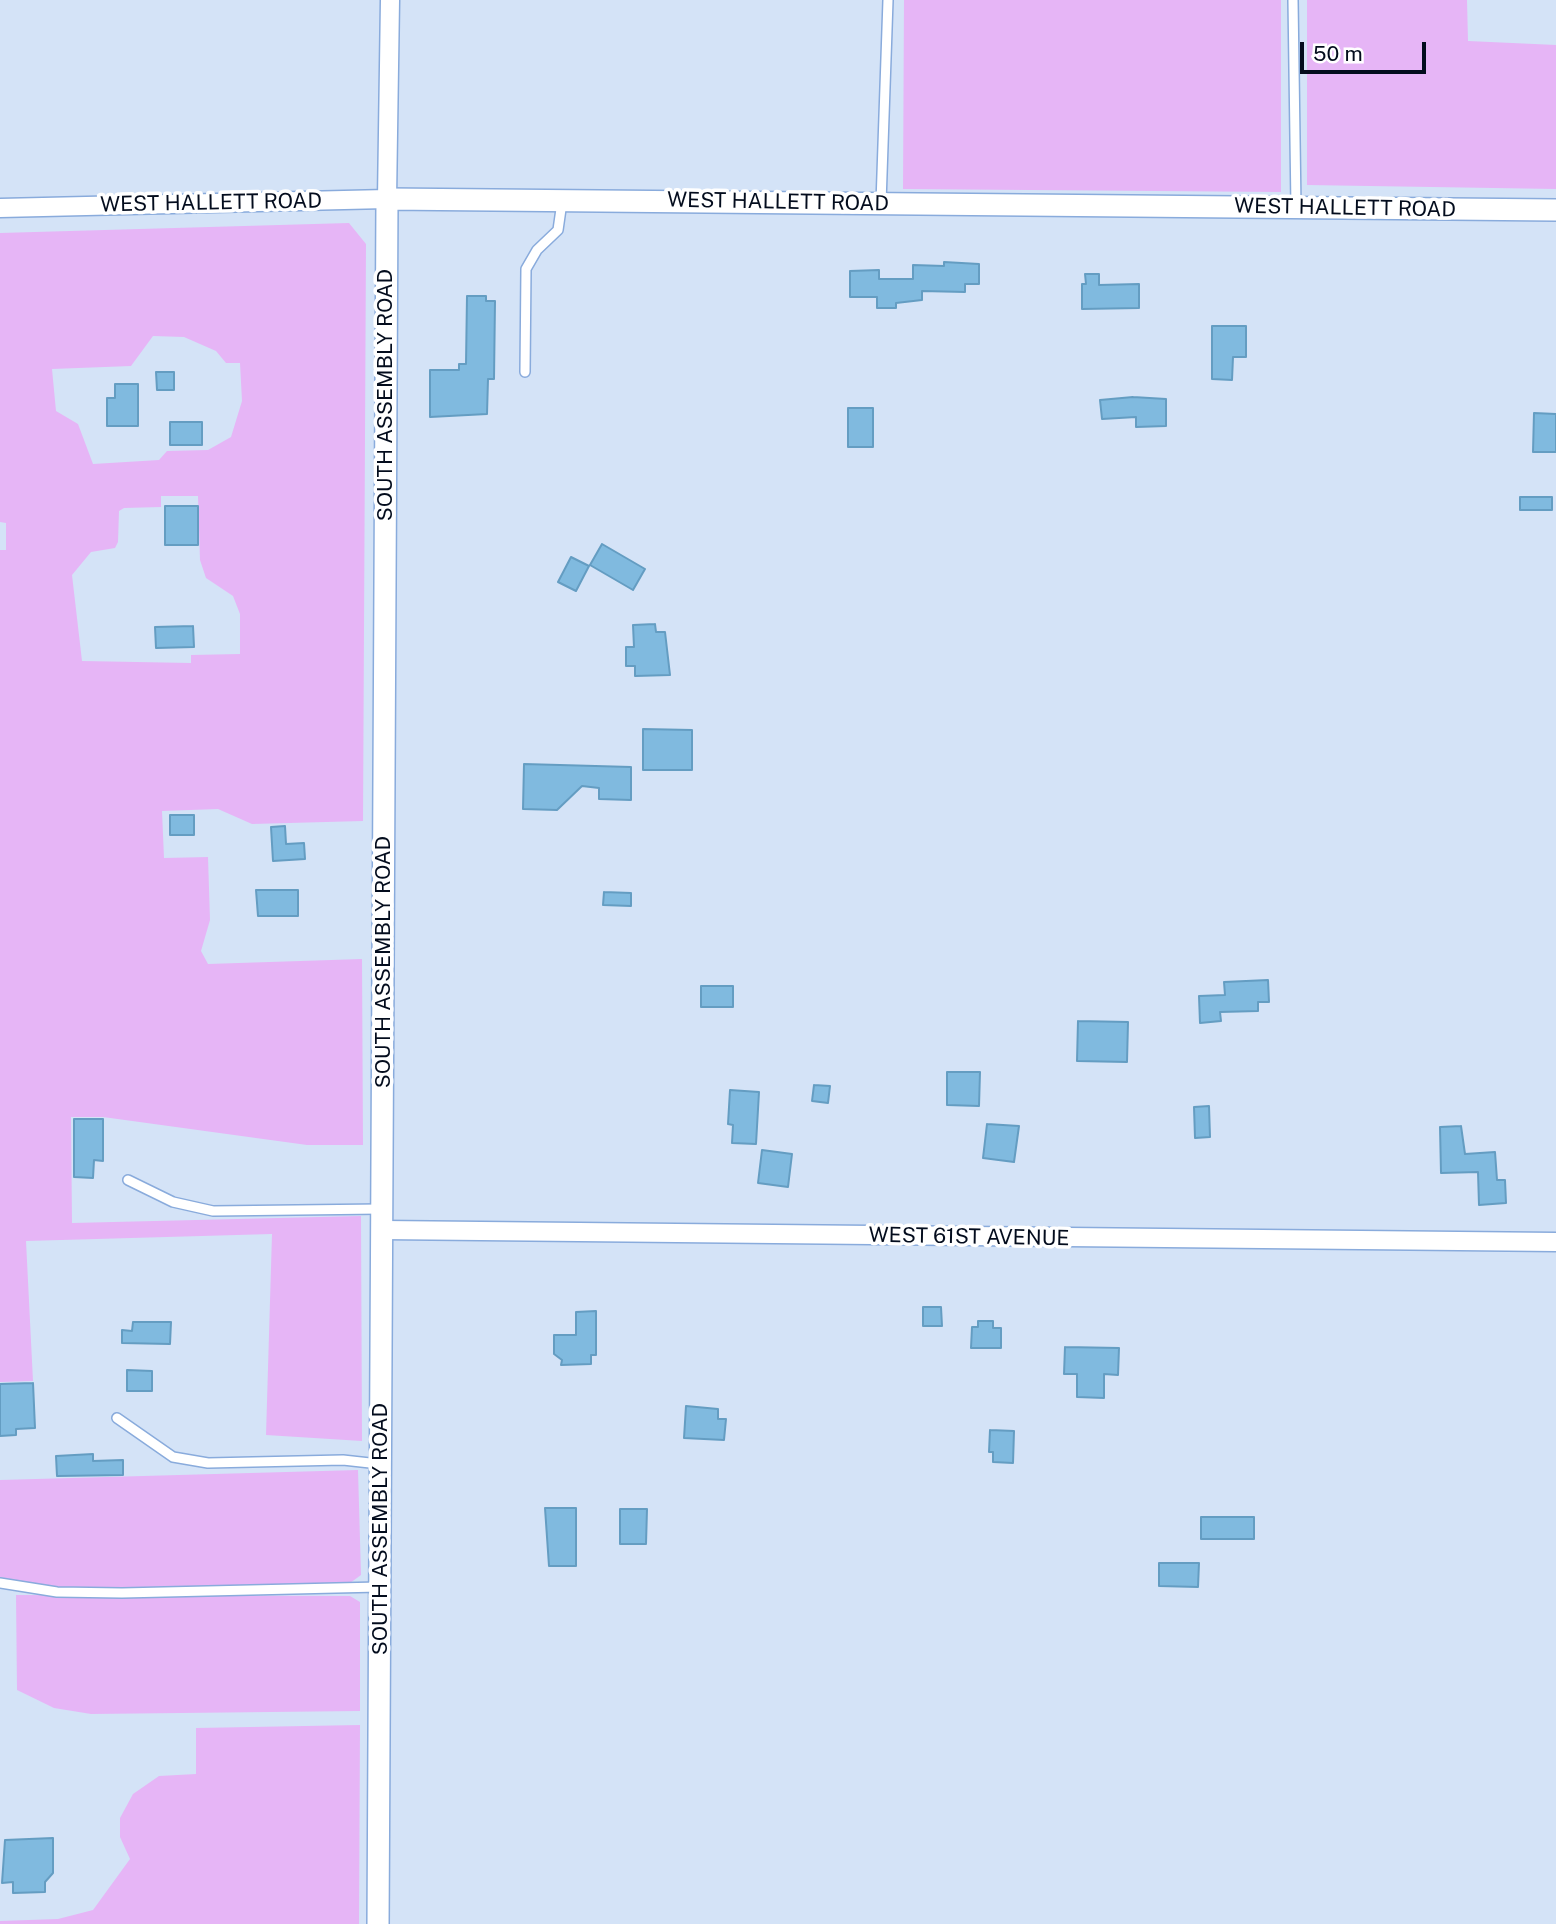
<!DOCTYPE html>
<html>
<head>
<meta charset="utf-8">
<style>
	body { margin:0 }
	#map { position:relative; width:1556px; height:1924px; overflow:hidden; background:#d4e3f7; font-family:"Public Sans",sans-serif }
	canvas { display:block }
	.scale { position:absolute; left:1300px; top:42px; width:126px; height:32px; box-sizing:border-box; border:4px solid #030c1d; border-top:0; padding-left:9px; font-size:21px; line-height:24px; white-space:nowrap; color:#030c1d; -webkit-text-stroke:5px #fff; paint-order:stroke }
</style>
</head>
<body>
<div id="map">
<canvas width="1556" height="1924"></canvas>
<div class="scale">50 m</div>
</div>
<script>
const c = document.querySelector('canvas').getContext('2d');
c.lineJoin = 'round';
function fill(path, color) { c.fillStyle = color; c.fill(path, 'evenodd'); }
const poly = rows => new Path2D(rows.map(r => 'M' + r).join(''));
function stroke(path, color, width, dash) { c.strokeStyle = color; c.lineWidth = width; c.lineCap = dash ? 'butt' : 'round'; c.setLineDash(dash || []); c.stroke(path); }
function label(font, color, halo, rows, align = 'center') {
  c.font = font + ' "Public Sans",sans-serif'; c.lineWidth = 7; c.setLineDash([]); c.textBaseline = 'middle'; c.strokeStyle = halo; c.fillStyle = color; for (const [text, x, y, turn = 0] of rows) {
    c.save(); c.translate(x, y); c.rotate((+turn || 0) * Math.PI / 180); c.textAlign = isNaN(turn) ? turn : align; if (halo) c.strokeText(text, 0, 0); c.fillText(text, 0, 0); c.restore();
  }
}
fill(poly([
	[904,0,1281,0,1281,192,903,189],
	[1307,0,1467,0,1468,41,1556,45,1556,189,1307,185],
	[349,223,366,244,363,821,252,824,218,809,162,811,164,858,208,857,210,920,201,951,208,964,362,959,363,1145,307,1145,103,1117,71,1117,72,1223,361,1216,362,1441,266,1435,272,1234,26,1241,33,1381,0,1382,0,550,6,550,6,523,0,522,0,233],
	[153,336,184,337,216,351,226,363,240,363,242,401,231,437,208,450,167,451,159,460,93,464,78,424,56,411,52,369,131,366],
	[161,496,198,496,200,560,206,578,233,596,240,614,240,654,191,655,191,663,82,661,72,575,91,552,115,548,118,542,119,511,124,508,161,507],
	[358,1470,361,1575,350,1583,126,1588,55,1587,0,1577,0,1480],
	[16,1595,350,1596,360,1602,360,1711,91,1714,54,1708,17,1690],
	[360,1725,359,1924,0,1924,0,1921,58,1919,93,1910,130,1859,120,1837,120,1818,133,1794,159,1776,196,1774,196,1728]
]), '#e6b5f6');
const building = poly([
	[944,262,979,264,979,284,965,284,965,292,922,291,922,300,896,303,896,308,877,308,877,297,850,297,850,271,879,270,879,279,913,279,913,265,944,266,944,262],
	[1085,274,1099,274,1099,285,1139,284,1139,308,1082,309,1082,284,1086,284,1085,274],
	[467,296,486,296,486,301,495,301,494,379,488,379,487,414,430,417,430,370,459,370,459,364,466,364,467,296],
	[1212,326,1246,326,1246,357,1233,357,1232,380,1212,379,1212,326],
	[156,372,174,372,174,390,157,390,156,372],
	[115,384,138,384,138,426,107,426,107,398,115,398,115,384],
	[1133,397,1166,399,1166,426,1136,427,1136,417,1102,419,1100,400,1133,397],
	[848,408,873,408,873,447,848,447,848,408],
	[1534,413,1556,414,1556,452,1533,452,1534,413],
	[170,422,202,422,202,445,170,445,170,422],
	[1520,497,1552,497,1552,510,1520,510,1520,497],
	[165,506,198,506,198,545,165,545,165,506],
	[602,544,645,569,633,590,590,565,602,544],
	[571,557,589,566,576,591,558,582,571,557],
	[655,624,656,632,665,632,670,675,635,676,635,666,626,666,626,647,634,647,633,625,655,624],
	[193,626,194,647,156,648,155,627,193,626],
	[643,729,692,730,692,770,643,770,643,729],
	[524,764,631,767,631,800,599,799,599,788,582,786,557,810,523,809,524,764],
	[170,815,194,815,194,835,170,835,170,815],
	[285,826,286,844,304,843,305,859,273,861,271,827,285,826],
	[256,890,298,890,298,916,258,916,256,890],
	[604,892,631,893,631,906,603,905,604,892],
	[1268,980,1269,1002,1258,1002,1258,1011,1220,1012,1221,1021,1200,1023,1199,996,1225,995,1224,982,1268,980],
	[701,986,733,986,733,1007,701,1007,701,986],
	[1078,1021,1128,1022,1127,1062,1077,1061,1078,1021],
	[947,1072,980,1072,979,1106,947,1105,947,1072],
	[814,1085,830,1086,828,1103,812,1101,814,1085],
	[730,1090,759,1092,756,1144,732,1143,733,1125,728,1124,730,1090],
	[1209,1106,1210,1137,1195,1138,1194,1107,1209,1106],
	[74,1119,103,1119,103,1161,94,1160,93,1178,74,1177,74,1119],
	[987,1124,1019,1126,1014,1162,983,1158,987,1124],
	[1461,1126,1465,1154,1495,1152,1497,1180,1505,1180,1506,1203,1479,1205,1478,1172,1441,1173,1440,1127,1461,1126],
	[762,1150,792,1154,788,1187,758,1183,762,1150],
	[923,1307,941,1307,942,1326,923,1326,923,1307],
	[596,1311,596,1355,591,1355,591,1364,561,1365,562,1360,554,1354,554,1335,576,1335,576,1312,596,1311],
	[978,1321,993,1321,993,1328,1001,1328,1001,1348,971,1348,972,1327,978,1327,978,1321],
	[133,1322,171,1322,170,1344,122,1343,122,1330,132,1331,133,1322],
	[1065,1347,1119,1348,1118,1375,1104,1374,1104,1398,1077,1397,1077,1374,1064,1374,1065,1347],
	[127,1370,152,1371,152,1391,127,1391,127,1370],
	[33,1383,35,1428,16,1429,16,1435,0,1436,0,1384,33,1383],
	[686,1406,718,1409,718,1419,726,1419,724,1440,684,1438,686,1406],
	[990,1430,1014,1431,1013,1463,993,1462,993,1452,989,1452,990,1430],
	[93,1454,93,1461,123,1460,123,1475,57,1476,56,1456,93,1454],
	[545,1508,576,1508,576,1566,549,1566,545,1508],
	[620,1509,647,1509,646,1544,620,1544,620,1509],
	[1201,1517,1254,1517,1254,1539,1201,1539,1201,1517],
	[1159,1563,1199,1563,1198,1587,1159,1586,1159,1563],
	[53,1838,53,1873,45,1882,45,1892,13,1893,13,1882,2,1883,5,1840,53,1838]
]);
fill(building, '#80badf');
stroke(building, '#649dc2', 2);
const service = poly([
	[1293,0,1296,207],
	[881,203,888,0],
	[525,372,526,269,537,250,558,230,562,202],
	[128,1180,173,1202,213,1211,381,1209],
	[117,1418,173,1457,208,1463,343,1460,379,1464],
	[0,1583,57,1592,122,1593,379,1587]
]);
const minor = poly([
	[0,208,387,199,390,0],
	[383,1230,1556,1242]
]);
const tertiary = poly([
	[378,1924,387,199,1556,210]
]);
stroke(service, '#89abdc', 12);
stroke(minor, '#89abdc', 21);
stroke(tertiary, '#89abdc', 24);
stroke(service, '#fff', 9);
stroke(minor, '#fff', 18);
stroke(tertiary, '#fff', 21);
label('21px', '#030c1d', '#fff', [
	["WEST HALLETT ROAD",778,202,1],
	["WEST HALLETT ROAD",211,203,-1],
	["WEST HALLETT ROAD",1345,208,1],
	["SOUTH ASSEMBLY ROAD",386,395,-90],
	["SOUTH ASSEMBLY ROAD",384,962,-90],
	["WEST 61ST AVENUE",969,1237,1],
	["SOUTH ASSEMBLY ROAD",381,1529,-90]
]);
</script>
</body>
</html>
